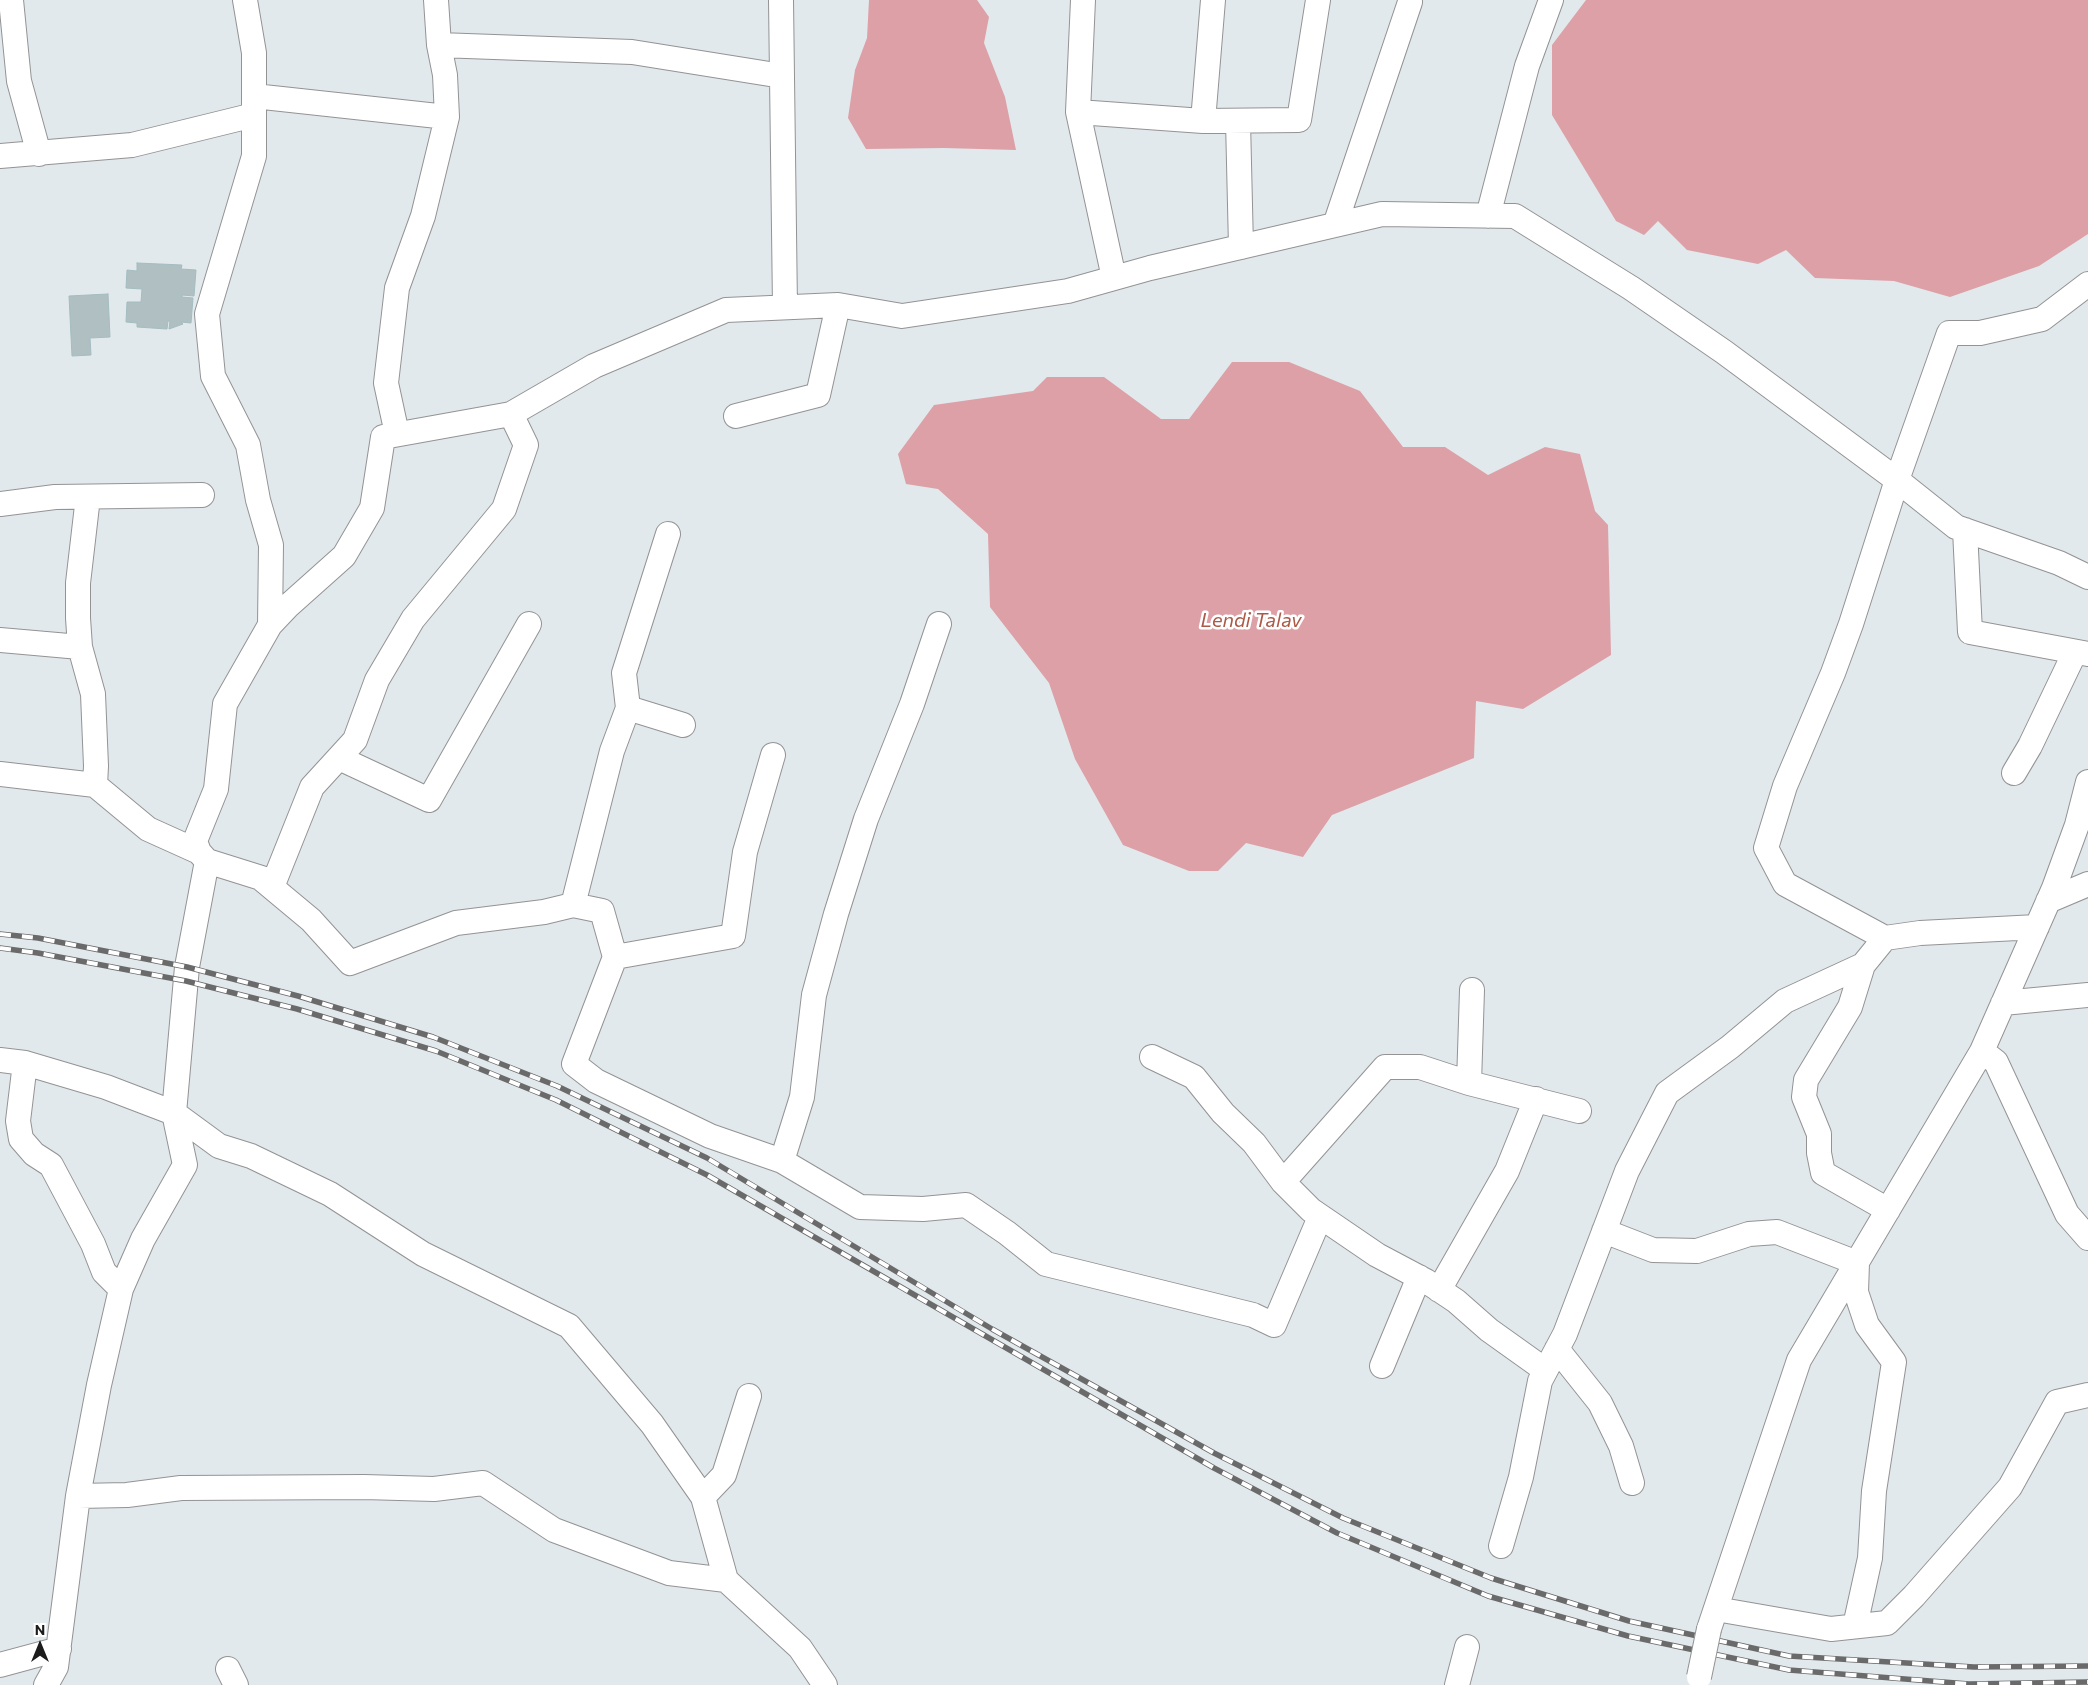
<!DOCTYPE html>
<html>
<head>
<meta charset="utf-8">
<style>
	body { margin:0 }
	#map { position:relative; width:2088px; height:1685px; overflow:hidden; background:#e1e9ed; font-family:Commissioner,sans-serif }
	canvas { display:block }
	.north { position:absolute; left:15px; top:1620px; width:50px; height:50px; -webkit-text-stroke:4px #fff; paint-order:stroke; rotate:0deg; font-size:14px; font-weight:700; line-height:20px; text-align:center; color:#1c1c1c }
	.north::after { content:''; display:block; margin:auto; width:18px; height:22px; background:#1c1c1c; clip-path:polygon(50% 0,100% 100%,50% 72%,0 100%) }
</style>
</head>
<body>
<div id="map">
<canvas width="2088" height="1685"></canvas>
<div class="north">N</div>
</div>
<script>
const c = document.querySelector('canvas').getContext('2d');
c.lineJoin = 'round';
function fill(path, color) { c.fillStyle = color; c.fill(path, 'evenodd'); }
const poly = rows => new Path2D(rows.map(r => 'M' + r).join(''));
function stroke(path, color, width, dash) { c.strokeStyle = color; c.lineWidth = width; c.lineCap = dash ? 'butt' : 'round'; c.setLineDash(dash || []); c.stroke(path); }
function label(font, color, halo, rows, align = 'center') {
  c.font = font + ' Commissioner,sans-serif'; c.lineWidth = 5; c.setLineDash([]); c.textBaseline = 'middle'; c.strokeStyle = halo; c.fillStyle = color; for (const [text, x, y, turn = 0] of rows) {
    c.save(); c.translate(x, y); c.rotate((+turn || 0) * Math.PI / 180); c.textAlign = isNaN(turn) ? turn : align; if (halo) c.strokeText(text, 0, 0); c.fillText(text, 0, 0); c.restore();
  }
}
fill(poly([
	[869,0,977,0,989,17,984,43,1005,97,1016,150,944,148,866,149,848,118,855,70,867,38],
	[1586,0,2088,0,2088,234,2039,266,1950,297,1894,281,1815,278,1786,250,1758,264,1687,250,1658,221,1644,235,1616,221,1552,115,1552,45],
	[1232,362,1289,362,1360,391,1403,447,1445,447,1488,475,1545,447,1580,454,1595,511,1608,525,1611,655,1523,709,1476,701,1474,758,1332,815,1303,857,1246,843,1218,871,1189,871,1123,845,1075,759,1049,683,990,607,988,534,938,489,906,484,898,454,934,405,1033,391,1047,377,1104,377,1161,419,1189,419]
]), '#dca0a6');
const building = poly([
	[137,263,182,265,181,269,196,270,194,296,182,295,182,297,193,298,191,323,181,322,183,324,169,329,170,321,168,321,167,329,137,327,137,323,126,322,127,302,141,302,142,289,126,288,127,270,137,271,137,263],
	[108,294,110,337,90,338,91,355,72,356,69,296,108,294]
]);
fill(building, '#b0c0c2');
stroke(building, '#a3bcbf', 1);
const minor = poly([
	[11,0,19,81,39,154],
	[245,0,254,53,254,156,207,314,213,376,248,445,258,500,271,545,270,625],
	[781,0,785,307],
	[439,45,632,52,782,76],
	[254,96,447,117],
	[1078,112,1083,0],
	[1203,121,1213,0],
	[1238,121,1241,247],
	[0,156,132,145,254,115],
	[1488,216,1527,66,1551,0],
	[1335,225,1410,2],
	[1114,278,1078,112,1203,121,1299,120,1318,0],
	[736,416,818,395,838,305],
	[397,434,386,383,397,288,423,216,447,117,445,75,439,45,436,0],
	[88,497,78,583,78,618,80,647,93,694,96,766,95,785,148,829,199,852],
	[0,504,55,497,202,495],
	[1965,530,1970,632,2088,654],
	[0,640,80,647],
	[628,708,683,725],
	[339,758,429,800,529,624],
	[2014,773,2030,746,2075,652],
	[0,774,95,785],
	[207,861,274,882,312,787,355,740,377,680,413,619,504,509,526,445,511,414],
	[263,880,311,920,350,963,456,923,544,912,573,905,612,751,628,708,624,673,668,534],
	[2048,901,2088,884],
	[573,905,602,911,615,957,574,1064,596,1081,710,1136,782,1161,802,1097,814,995,836,914,866,819,912,704,939,624],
	[1885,938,1785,884,1766,848,1785,786,1833,673,1851,624,1897,480,1949,333,1980,333,2042,319,2088,284],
	[615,957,733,936,745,852,773,755],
	[1863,965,1850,1007,1806,1080,1804,1097,1819,1134,1819,1153,1823,1173,1888,1210],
	[1472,990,1469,1083,1579,1111],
	[2003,1003,2088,995],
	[1982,1051,1996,1062,2067,1214,2088,1238],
	[1152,1057,1194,1077,1223,1113,1254,1143,1283,1182,1311,1210,1377,1255,1426,1281,1456,1301,1489,1330,1545,1370],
	[0,1060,25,1063,106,1087,174,1113,219,1146,251,1156,330,1194,423,1254,569,1326,652,1424,703,1497,726,1580,800,1648,825,1685],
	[25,1063,18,1121,21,1139,34,1154,51,1165,93,1244,104,1272,121,1289],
	[782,1161,860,1207,923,1209,966,1205,1007,1233,1046,1264,1253,1315,1274,1325,1320,1217],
	[1283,1182,1385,1067,1420,1067,1469,1083],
	[1604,1231,1653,1250,1697,1251,1749,1234,1777,1232,1857,1263,1856,1292,1867,1325,1894,1362,1874,1491,1870,1558,1855,1626],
	[1439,1290,1507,1171,1536,1099],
	[1557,1349,1600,1403,1621,1446,1632,1483],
	[1382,1366,1419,1277],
	[78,1496,127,1495,181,1488,364,1487,434,1489,483,1483,554,1530,669,1573,726,1580],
	[703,1497,724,1475,749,1396],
	[1501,1546,1521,1477,1540,1381,1565,1334,1627,1171,1667,1093,1730,1047,1785,1001,1863,965,1885,938,1920,933,2037,927],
	[1716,1609,1831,1629,1887,1623,1914,1596,2010,1487,2057,1402,2088,1395],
	[1709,1629,1799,1360,1982,1051,2054,888,2077,825,2088,782],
	[0,1665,59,1649],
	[228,1669,236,1685],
	[46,1685,56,1667,78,1496,99,1385,121,1289,143,1239,185,1165,174,1113,187,967,207,861,199,852,195,841,216,789,225,704,270,625,288,606,344,556,372,508,383,437,511,414,594,366,726,310,838,305,902,316,1068,291,1150,268,1382,214,1515,216,1631,288,1724,352,1897,480,1956,527,2059,563,2088,577],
	[1457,1685,1467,1647]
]);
stroke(minor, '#939393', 26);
stroke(minor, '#fff', 24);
const rail = poly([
	[0,934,38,938,187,967,298,996,433,1037,557,1086,707,1158,992,1329,1214,1453,1343,1518,1491,1578,1629,1621,1789,1656,1974,1667,2088,1666],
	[0,948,38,953,186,981,297,1009,436,1051,556,1100,707,1175,1214,1468,1337,1533,1488,1596,1628,1636,1789,1670,1969,1684,2088,1682]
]);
stroke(rail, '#6a6a6a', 5.5);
stroke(rail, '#fff', 4, [11]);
const minorBridge = poly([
	[1699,1677,1709,1629]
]);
stroke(minorBridge, '#939393', 26, []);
stroke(minorBridge, '#fff', 24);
label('italic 20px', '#ac5948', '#fff', [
	["Lendi Talav",1251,620]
]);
</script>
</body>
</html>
